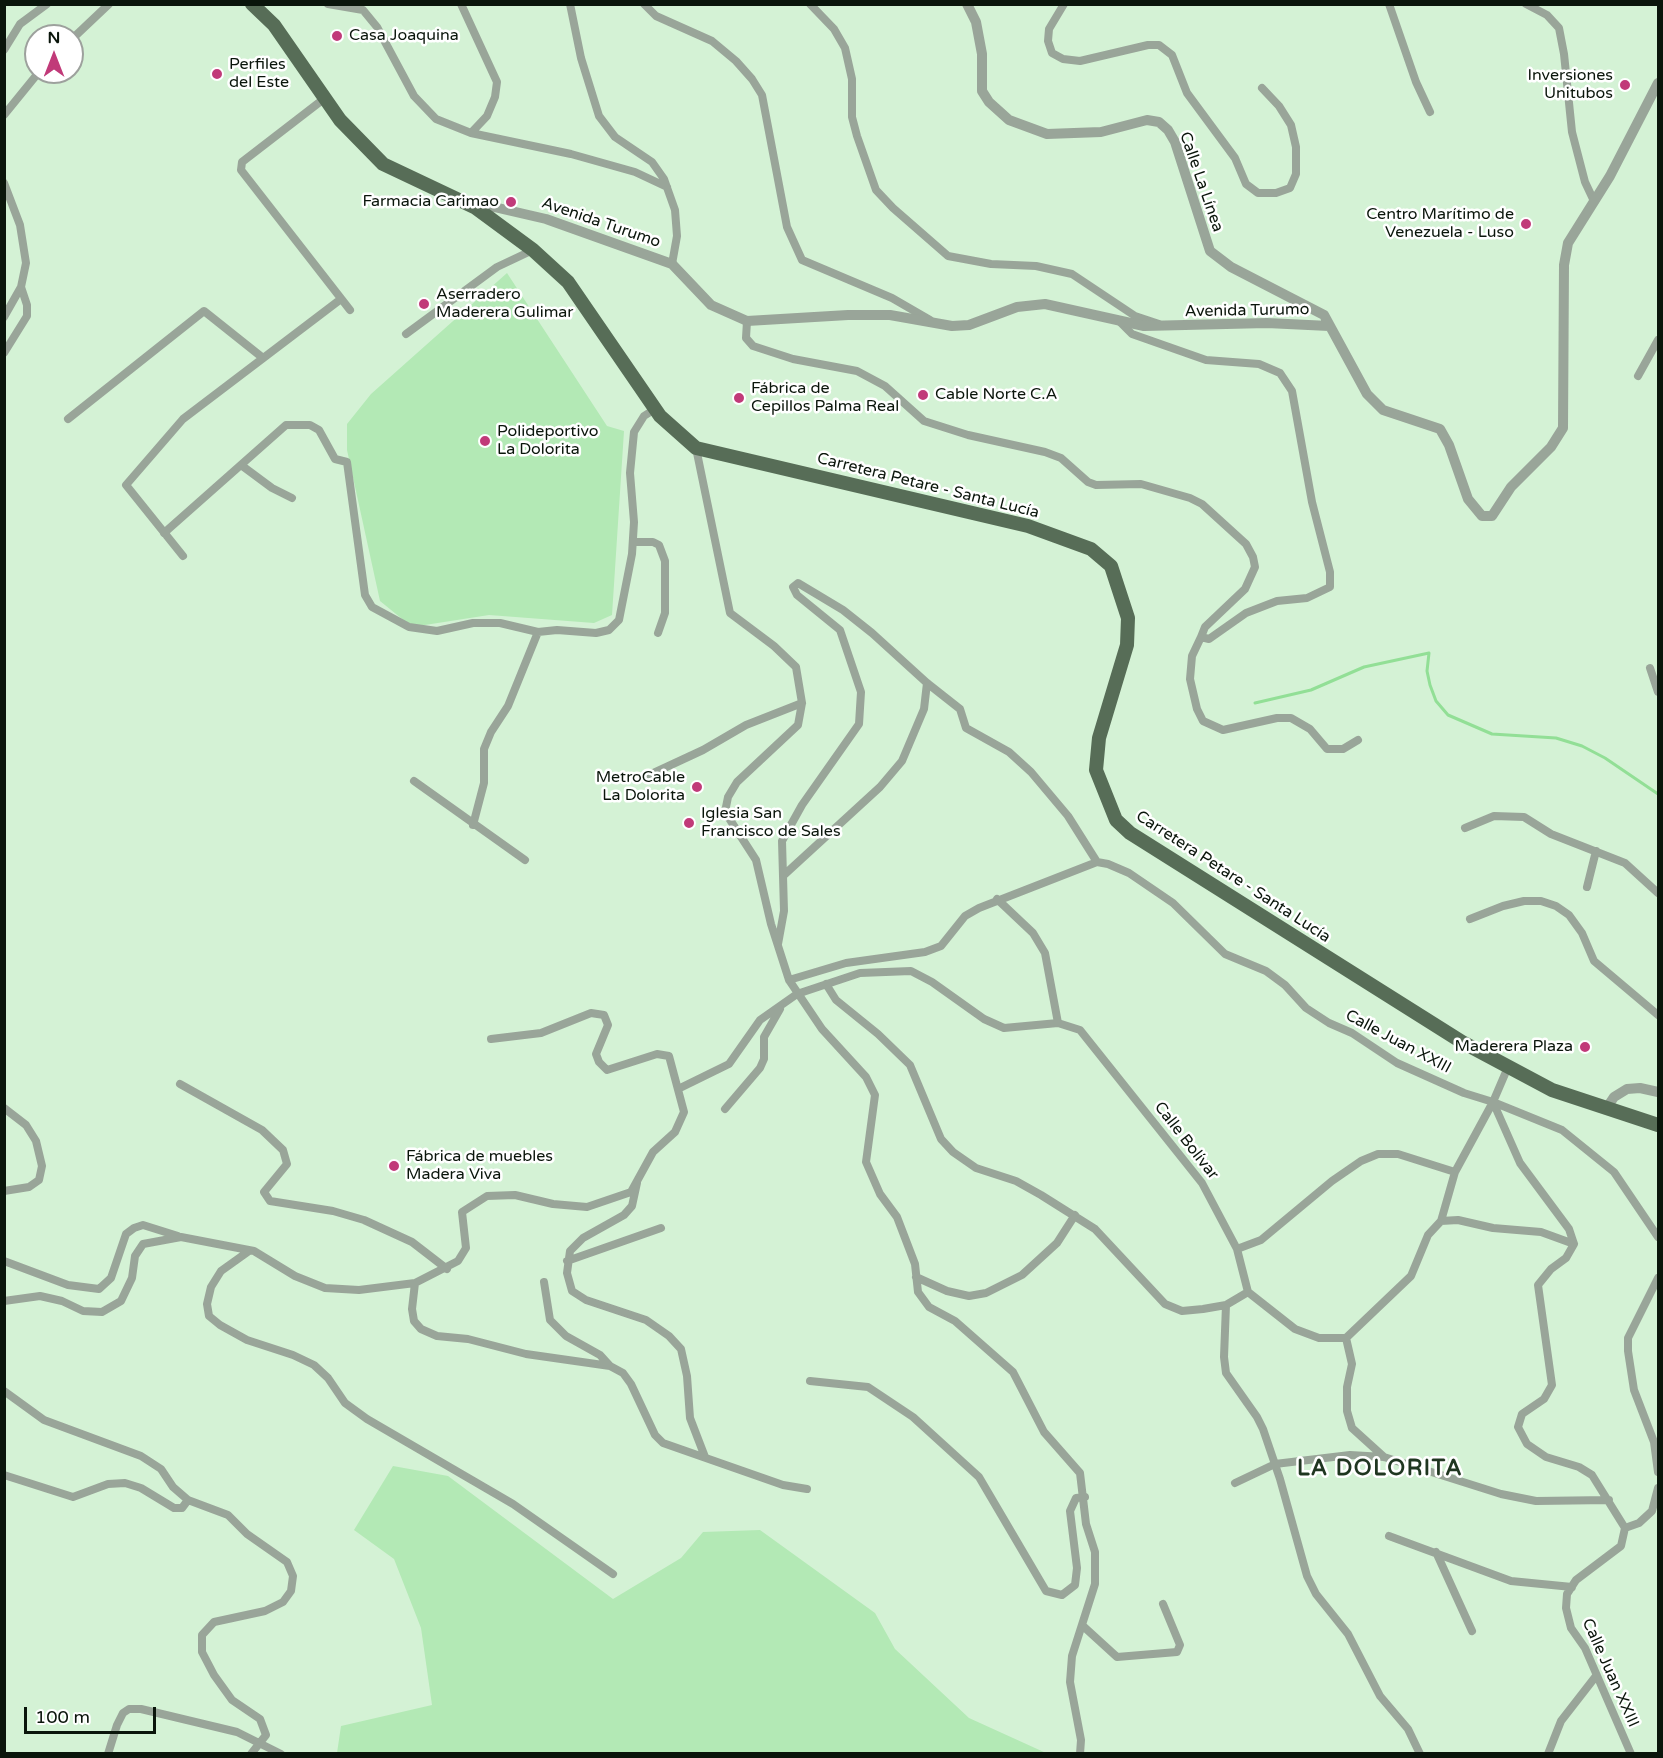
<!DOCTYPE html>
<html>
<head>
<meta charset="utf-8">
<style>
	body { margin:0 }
	#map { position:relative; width:1663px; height:1758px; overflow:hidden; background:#d4f2d5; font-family:"Varela Round",sans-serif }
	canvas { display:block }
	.frame { position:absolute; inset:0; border:6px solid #0a150b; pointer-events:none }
	.north { position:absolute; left:24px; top:24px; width:60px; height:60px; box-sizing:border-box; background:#fff; border:2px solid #9da19d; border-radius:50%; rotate:0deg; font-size:16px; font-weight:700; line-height:24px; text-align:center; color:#0a150b }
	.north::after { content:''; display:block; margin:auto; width:21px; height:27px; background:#c13a79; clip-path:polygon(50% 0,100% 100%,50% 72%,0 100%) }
	.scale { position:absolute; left:24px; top:1707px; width:132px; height:27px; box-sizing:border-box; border:3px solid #0a150b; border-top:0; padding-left:8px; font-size:18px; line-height:21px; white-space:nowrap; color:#0a150b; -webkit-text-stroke:4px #fff; paint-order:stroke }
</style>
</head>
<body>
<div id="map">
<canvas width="1663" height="1758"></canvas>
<div class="frame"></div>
<div class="north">N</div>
<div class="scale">100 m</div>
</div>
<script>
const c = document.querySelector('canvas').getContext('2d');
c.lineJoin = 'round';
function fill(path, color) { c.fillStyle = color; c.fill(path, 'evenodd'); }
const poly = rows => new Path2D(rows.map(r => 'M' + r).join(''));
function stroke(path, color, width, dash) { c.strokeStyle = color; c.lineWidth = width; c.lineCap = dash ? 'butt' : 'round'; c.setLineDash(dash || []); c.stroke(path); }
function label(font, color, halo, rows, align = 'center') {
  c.font = font + ' "Varela Round",sans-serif'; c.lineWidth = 5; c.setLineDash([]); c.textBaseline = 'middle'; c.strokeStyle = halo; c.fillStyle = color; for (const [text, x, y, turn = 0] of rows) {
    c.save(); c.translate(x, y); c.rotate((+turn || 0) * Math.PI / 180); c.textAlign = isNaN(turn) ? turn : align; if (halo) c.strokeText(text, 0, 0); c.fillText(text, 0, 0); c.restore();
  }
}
fill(poly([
	[507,273,607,426,624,431,612,615,594,623,489,615,412,627,380,601,347,450,347,424,371,394],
	[393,1466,448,1476,613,1599,681,1558,703,1532,760,1530,875,1613,895,1649,969,1718,1046,1753,337,1753,341,1726,432,1705,421,1628,394,1559,354,1530]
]), '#b3e9b5');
stroke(poly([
	[1255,703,1311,690,1364,667,1429,653,1427,671,1430,685,1436,701,1448,715,1492,734,1556,738,1582,746,1605,758,1658,794]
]), '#92df96', 3);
stroke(poly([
	[328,4,363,10,377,27,414,96,436,119,471,133,487,116,495,97,497,82,461,4],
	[570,4,581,58,599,116,615,137,652,162,664,179,675,210,677,236,672,264],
	[644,4,656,16,712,41,736,61,752,79,762,95,787,227,802,260,892,298,930,320],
	[810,4,834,29,845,48,852,79,852,117,857,136,876,190,893,208,948,256,991,264,1036,266,1072,274,1135,316,1159,324],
	[1064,4,1049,29,1048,41,1052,53,1063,59,1080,61,1148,45,1159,45,1172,55,1187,93,1235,158,1246,184,1258,193,1276,193,1290,188,1296,174,1296,147,1291,125,1279,106,1262,88],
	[1389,4,1416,82,1430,112],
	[1526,4,1547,15,1559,28,1564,54,1572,132,1585,182,1593,199],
	[72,39,109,4],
	[4,50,20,24,47,4],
	[325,98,242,162,241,170,350,310],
	[4,115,39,72],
	[471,133,571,154,635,172,667,187],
	[4,183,20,225,26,263,21,287,4,317],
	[747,321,746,338,753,346,793,359,857,371,885,386,924,421,968,435,1045,452,1061,458,1088,482,1096,485,1141,484,1190,498,1202,504,1246,544,1253,557,1255,567,1245,589,1205,627,1201,637,1209,639,1246,613,1277,601,1307,598,1330,587,1330,572,1312,502,1292,391,1280,373,1259,364,1206,360,1132,334,1118,320],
	[406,334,497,267,533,250],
	[4,353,27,316,27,305,21,287],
	[1638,376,1658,340],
	[68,419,204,311,263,358],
	[696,448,730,613,774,646,796,667,802,703,798,725,737,782,728,797,725,812,756,860,771,924,789,980,822,1029,866,1077,875,1095,866,1162,880,1194,897,1217,915,1264,918,1292,929,1307,955,1321,1013,1372,1044,1432,1080,1473,1086,1524,1095,1552,1095,1584,1072,1656,1070,1682,1081,1740,1080,1754],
	[241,465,272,488,292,498],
	[164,533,286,425,310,425,319,430,335,459,347,462,365,595,372,607,409,627,437,631,473,623,500,623,538,632,557,630,596,633,609,630,619,620,632,554,634,522,630,473,634,432,644,416,655,409],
	[633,542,653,542,659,545,665,561,665,613,658,633],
	[183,556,126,485,183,419,341,299],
	[1201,637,1192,656,1190,679,1197,709,1203,721,1223,730,1277,718,1291,718,1310,729,1327,749,1343,749,1358,740],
	[1650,668,1658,692],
	[647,776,703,750,746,725,802,703],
	[414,781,525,860],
	[473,825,484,783,484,749,491,732,508,706,538,632],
	[1465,828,1494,816,1524,817,1551,834,1625,863,1658,893],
	[784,875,880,787,902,761,924,709,927,683],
	[1587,887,1596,851],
	[997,899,1033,933,1045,953,1058,1023],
	[1470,919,1503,906,1524,901,1541,901,1556,906,1569,915,1582,933,1594,961,1658,1015],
	[778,944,784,911,782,841,802,805,859,724,861,692,840,630,797,595,793,587,798,583,843,610,872,633,927,683,960,709,966,728,1009,752,1031,772,1068,816,1097,862],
	[789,980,846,963,925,952,941,946,965,916,979,908,1097,862,1108,864,1129,873,1173,903,1225,954,1266,971,1285,985,1306,1008,1329,1023,1352,1033,1397,1063,1464,1093,1493,1102,1520,1163,1569,1229,1574,1244,1566,1258,1551,1269,1538,1285,1552,1385,1544,1399,1522,1414,1518,1427,1527,1444,1546,1457,1579,1467,1592,1475,1625,1528,1621,1546,1576,1580,1567,1594,1566,1608,1571,1628,1585,1648,1631,1754],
	[826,984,836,1000,878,1034,910,1065,941,1139,953,1152,976,1168,1016,1181,1041,1195,1095,1229,1165,1304,1182,1311,1203,1309,1226,1305,1248,1292],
	[1508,1067,1493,1102,1562,1130,1614,1172,1658,1237],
	[180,1084,262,1130,283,1150,287,1164,264,1192,270,1201,333,1211,364,1220,412,1242,447,1269],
	[678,1089,729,1064,760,1020,797,994,860,973,911,971,932,982,984,1019,1004,1028,1058,1023,1080,1030,1202,1183,1237,1249,1248,1292,1295,1329,1319,1338,1346,1338,1411,1276,1428,1235,1441,1221,1458,1220,1493,1228,1541,1232,1574,1244],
	[4,1108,26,1125,36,1141,42,1166,39,1180,29,1187,4,1191],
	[725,1109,760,1068,764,1059,764,1037,780,1009],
	[637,1183,632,1206,624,1215,583,1238,570,1251,567,1273,572,1291,586,1300,646,1320,669,1336,681,1349,687,1376,690,1418,705,1457],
	[1441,1221,1455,1172,1493,1102],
	[1237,1249,1261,1240,1332,1181,1361,1161,1378,1154,1398,1154,1455,1172],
	[249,1251,221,1271,211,1287,207,1304,209,1316,220,1325,247,1340,293,1355,314,1365,328,1378,345,1403,367,1419,513,1504,613,1574],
	[4,1261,68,1285,99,1289,111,1278,126,1234,134,1228,143,1225,178,1236],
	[567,1261,661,1228],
	[916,1277,947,1291,969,1296,986,1293,1022,1275,1057,1243,1075,1215],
	[1658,1278,1628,1338,1628,1351,1634,1390,1654,1442,1658,1472],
	[544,1282,550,1320,566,1336,600,1355,610,1366],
	[415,1283,412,1309,414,1321,421,1329,437,1336,468,1339,526,1354,610,1366,623,1373,631,1384,655,1435,663,1443,783,1485,807,1489],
	[4,1301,40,1296,62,1301,83,1311,102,1312,121,1301,132,1278,135,1256,143,1244,181,1237,254,1251,295,1276,325,1288,359,1290,415,1283,458,1261,466,1248,462,1212,487,1196,515,1195,553,1204,587,1207,631,1192,653,1152,675,1132,684,1112,669,1056,657,1054,607,1070,599,1062,596,1054,608,1025,604,1015,591,1013,541,1033,491,1039],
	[1226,1305,1224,1357,1226,1373,1257,1417,1263,1429,1280,1479,1307,1576,1316,1594,1348,1634,1380,1696,1408,1729,1420,1754],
	[1346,1338,1352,1364,1347,1387,1347,1411,1352,1428,1384,1457],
	[810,1381,868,1387,913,1417,979,1477,1046,1591,1062,1595,1075,1585,1077,1568,1070,1511,1076,1498,1085,1497],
	[4,1391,44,1420,141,1456,161,1469,173,1487,188,1500,228,1515,247,1534,287,1562,293,1576,291,1591,283,1602,265,1611,214,1622,202,1635,202,1652,214,1675,232,1700,260,1719,266,1735,251,1754],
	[4,1475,73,1497,108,1484,125,1483,141,1488,174,1508,182,1508,188,1500],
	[1235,1483,1275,1464,1350,1455,1384,1457,1501,1494,1536,1501,1609,1500],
	[1625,1528,1639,1523,1652,1511,1658,1488],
	[1389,1536,1511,1581,1572,1587],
	[1436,1552,1472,1631],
	[1083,1626,1117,1657,1177,1652,1180,1645,1163,1604],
	[108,1754,117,1725,123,1713,129,1709,141,1709,237,1732,281,1754],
	[1548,1754,1561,1721,1596,1676]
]), '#99a599', 8);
stroke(poly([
	[967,4,976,22,982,54,982,91,989,102,1009,120,1047,134,1101,132,1147,120,1159,122,1168,130,1175,142,1210,251,1231,267,1324,315,1367,394,1383,410,1440,429,1449,445,1468,499,1482,516,1492,516,1511,487,1551,447,1563,428,1564,265,1568,243,1610,176,1658,83],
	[476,208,494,207,546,219,672,264,711,305,747,321,848,315,890,315,952,326,969,325,1017,307,1045,304,1144,326,1267,323,1329,326],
	[1606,1109,1614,1097,1627,1089,1640,1088,1658,1092]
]), '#99a599', 10);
stroke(poly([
	[252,4,274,25,340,120,383,164,476,208,533,250,568,282,660,416,696,448,1028,526,1091,549,1111,566,1128,618,1127,645,1099,738,1096,770,1116,820,1130,833,1462,1042,1552,1090,1658,1125]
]), '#576d57', 14);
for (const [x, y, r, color] of [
	[337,36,6,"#c13a79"],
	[217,74,6,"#c13a79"],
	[1625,85,6,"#c13a79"],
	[511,202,6,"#c13a79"],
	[1526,224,6,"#c13a79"],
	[424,304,6,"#c13a79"],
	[923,395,6,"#c13a79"],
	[739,398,6,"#c13a79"],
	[485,441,6,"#c13a79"],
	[697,787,6,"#c13a79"],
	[689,823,6,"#c13a79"],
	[1585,1047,6,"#c13a79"],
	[394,1166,6,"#c13a79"]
]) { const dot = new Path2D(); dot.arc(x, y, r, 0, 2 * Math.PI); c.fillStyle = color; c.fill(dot); stroke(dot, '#fff', 2); }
label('16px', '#0a150b', '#fff', [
	["Casa Joaquina",349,36],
	["Perfiles",229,65],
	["del Este",229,83],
	["Inversiones",1613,76,"right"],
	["Unitubos",1613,94,"right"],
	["Farmacia Carimao",499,202,"right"],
	["Centro Marítimo de",1514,215,"right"],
	["Venezuela - Luso",1514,233,"right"],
	["Aserradero",436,295],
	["Maderera Gulimar",436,313],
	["Fábrica de",751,389],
	["Cepillos Palma Real",751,407],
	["Cable Norte C.A",935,395],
	["Polideportivo",497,432],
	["La Dolorita",497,450],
	["MetroCable",685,778,"right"],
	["La Dolorita",685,796,"right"],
	["Iglesia San",701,814],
	["Francisco de Sales",701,832],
	["Maderera Plaza",1573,1047,"right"],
	["Fábrica de muebles",406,1157],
	["Madera Viva",406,1175]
], 'left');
label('16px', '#0a150b', '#fff', [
	["Calle La Línea",1201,182,71],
	["Avenida Turumo",601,223,19],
	["Avenida Turumo",1247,311,-1],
	["Carretera Petare - Santa Lucía",928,486,14],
	["Carretera Petare - Santa Lucía",1233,877,33],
	["Calle Juan XXIII",1398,1042,28],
	["Calle Bolívar",1186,1141,52],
	["Calle Juan XXIII",1610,1673,66]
]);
c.letterSpacing = '1.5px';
label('bold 22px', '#1f3620', '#fff', [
	["LA DOLORITA",1380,1469]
]);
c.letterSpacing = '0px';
</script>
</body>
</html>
